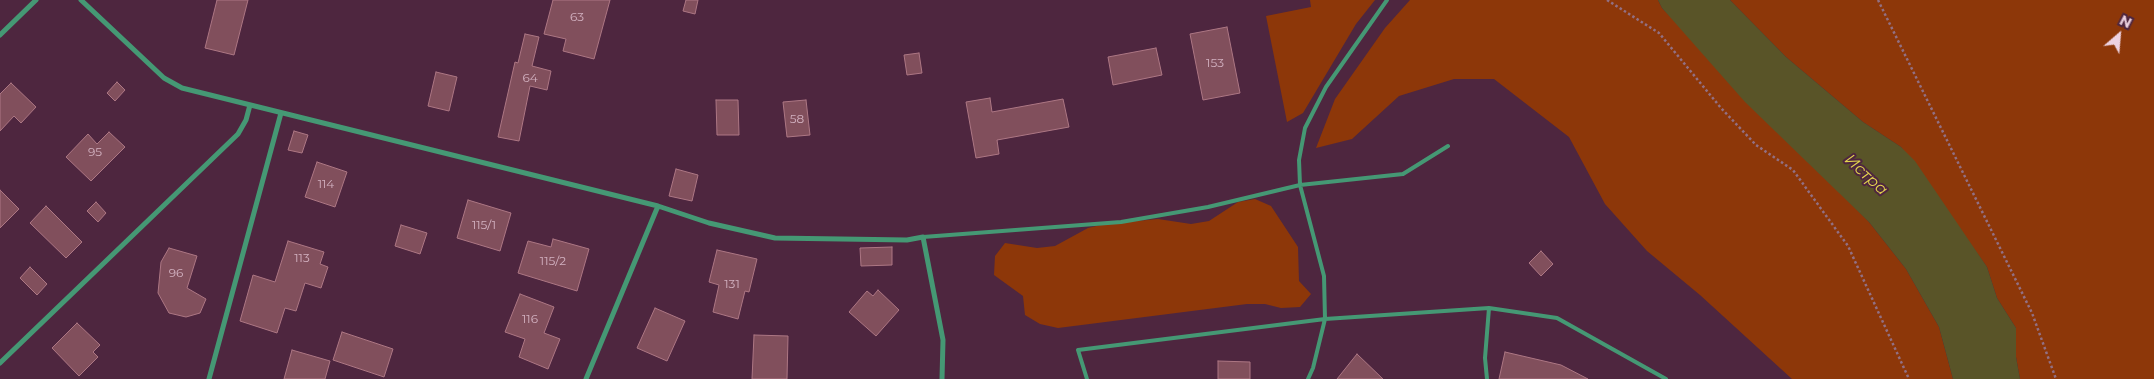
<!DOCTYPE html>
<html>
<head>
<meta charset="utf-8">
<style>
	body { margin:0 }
	#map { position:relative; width:2154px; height:379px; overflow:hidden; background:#4e263f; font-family:Montserrat,sans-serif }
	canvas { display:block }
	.north { position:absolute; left:2094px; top:10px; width:50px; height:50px; -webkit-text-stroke:4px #4e263f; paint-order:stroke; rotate:27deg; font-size:14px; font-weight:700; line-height:20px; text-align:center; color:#edd2e1 }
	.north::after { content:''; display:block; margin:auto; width:18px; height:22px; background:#edd2e1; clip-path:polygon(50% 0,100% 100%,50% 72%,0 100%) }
</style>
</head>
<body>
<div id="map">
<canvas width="2154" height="379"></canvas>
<div class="north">N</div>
</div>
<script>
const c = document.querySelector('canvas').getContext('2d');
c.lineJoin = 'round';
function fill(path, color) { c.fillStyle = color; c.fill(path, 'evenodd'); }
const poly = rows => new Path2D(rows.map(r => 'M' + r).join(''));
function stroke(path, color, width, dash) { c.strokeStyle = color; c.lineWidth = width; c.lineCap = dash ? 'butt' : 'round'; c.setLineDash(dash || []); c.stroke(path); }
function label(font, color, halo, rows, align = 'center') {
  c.font = font + ' Montserrat,sans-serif'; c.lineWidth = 4; c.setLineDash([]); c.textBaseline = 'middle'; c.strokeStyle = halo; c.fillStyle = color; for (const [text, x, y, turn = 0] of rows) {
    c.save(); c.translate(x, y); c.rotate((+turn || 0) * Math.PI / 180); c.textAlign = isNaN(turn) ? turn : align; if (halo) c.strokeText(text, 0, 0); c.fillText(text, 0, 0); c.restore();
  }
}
fill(poly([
	[1310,0,1375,0,1356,24,1303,113,1287,122,1266,16,1311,7],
	[1410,0,1658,0,1662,8,1869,222,1906,269,1939,327,1953,379,1792,379,1700,295,1647,251,1605,204,1569,137,1494,79,1454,79,1399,96,1352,139,1316,148,1335,99,1385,28],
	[1730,0,2154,0,2154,379,2020,379,2016,357,2016,328,1997,298,1987,267,1901,147,1863,122,1786,57],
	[1255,199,1271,206,1298,247,1299,281,1311,294,1300,307,1281,308,1265,304,1247,304,1058,328,1040,324,1025,315,1023,296,994,275,995,256,1005,243,1037,248,1055,246,1088,228,1105,224,1158,219,1191,224,1209,221,1238,202]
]), '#8d3709');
fill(poly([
	[1658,0,1730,0,1786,57,1863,122,1901,147,1915,161,1987,267,1997,298,2016,328,2016,357,2020,379,1953,379,1939,327,1906,269,1869,222,1745,102,1662,8]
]), '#595428');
const building = poly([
	[217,0,248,0,234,55,205,48,217,0],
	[553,0,610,0,594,59,563,51,566,39,544,34,553,0],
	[686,0,698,0,695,14,683,11,686,0],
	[1227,27,1240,93,1203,100,1190,34,1227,27],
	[525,34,539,37,532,66,551,71,547,90,530,86,519,141,498,137,515,62,518,63,525,34],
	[1156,48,1162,75,1113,85,1108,57,1156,48],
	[919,53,922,73,907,75,904,55,919,53],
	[436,72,457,77,449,111,428,106,436,72],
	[117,82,125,90,115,101,107,93,117,82],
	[11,83,36,107,21,123,14,116,0,131,0,94,11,83],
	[990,98,992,112,1063,99,1069,127,997,140,999,154,976,158,966,102,990,98],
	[716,100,738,100,739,135,717,135,716,100],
	[806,100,810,135,787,137,783,102,806,100],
	[294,131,308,135,302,153,288,150,294,131],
	[109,132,125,147,91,181,66,157,88,134,97,144,109,132],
	[317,162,347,172,335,207,305,197,317,162],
	[676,169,698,175,692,201,669,196,676,169],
	[0,190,19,209,0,228,0,190],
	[468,200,511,213,500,251,457,238,468,200],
	[96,202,106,213,98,222,87,211,96,202],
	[46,206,82,242,66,258,30,223,46,206],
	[401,225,427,233,420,254,395,246,401,225],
	[553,239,589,249,577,291,518,273,528,241,551,247,553,239],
	[288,241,324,252,320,264,328,267,321,288,305,283,296,311,285,308,277,333,240,321,253,275,275,282,288,241],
	[892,247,892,265,861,266,860,248,892,247],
	[169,248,197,256,187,288,206,299,200,313,186,317,169,313,158,293,161,262,169,248],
	[717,250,757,259,749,292,745,291,738,319,713,312,719,285,709,282,717,250],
	[1541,251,1553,264,1541,276,1529,263,1541,251],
	[30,267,47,284,37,295,20,278,30,267],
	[878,290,899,310,876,336,849,312,867,291,873,296,878,290],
	[520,294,554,307,544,333,560,339,548,369,519,357,525,339,505,332,520,294],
	[655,308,685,321,667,361,637,348,655,308],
	[77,323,100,345,93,352,98,357,79,376,52,348,77,323],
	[342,332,393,349,384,377,333,360,342,332],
	[754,335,788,336,787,379,752,379,754,335],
	[292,350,330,361,325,379,284,379,292,350],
	[1505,352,1561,365,1588,379,1499,379,1505,352],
	[1357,354,1383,379,1337,379,1357,354],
	[1218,361,1250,362,1250,379,1218,379,1218,361]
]);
fill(building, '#814f5c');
stroke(building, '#ad7784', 1);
stroke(poly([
	[1607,0,1659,33,1721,108,1756,145,1793,170,1848,246,1909,379],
	[1878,0,2032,313,2056,379]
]), '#927084', 2.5, [2.5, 2.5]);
stroke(poly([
	[923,237,1121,222,1208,207,1300,185,1403,174,1448,146],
	[1087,379,1078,350,1325,319,1489,308,1557,318,1666,379],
	[1308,379,1313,368,1325,319,1324,276,1300,185,1299,160,1305,128,1326,87,1387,0],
	[1487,379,1485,358,1489,308]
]), '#459874', 4);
stroke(poly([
	[81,0,164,78,182,88,658,206,709,223,775,238,907,240,923,237,943,340,942,379],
	[0,35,36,0],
	[0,363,238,134,246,120,250,105],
	[209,379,281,113],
	[586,379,658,206]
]), '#459874', 5);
label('12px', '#d2b1c0', null, [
	["63",577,17],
	["153",1215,63],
	["64",530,78],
	["58",797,119],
	["95",95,152],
	["114",326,184],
	["115/1",484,225],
	["113",302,258],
	["115/2",553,261],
	["96",176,273],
	["131",732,284],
	["116",530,319]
]);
label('italic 16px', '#e1d34e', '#4e263f', [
	["Истра",1866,175,43]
]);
</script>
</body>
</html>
